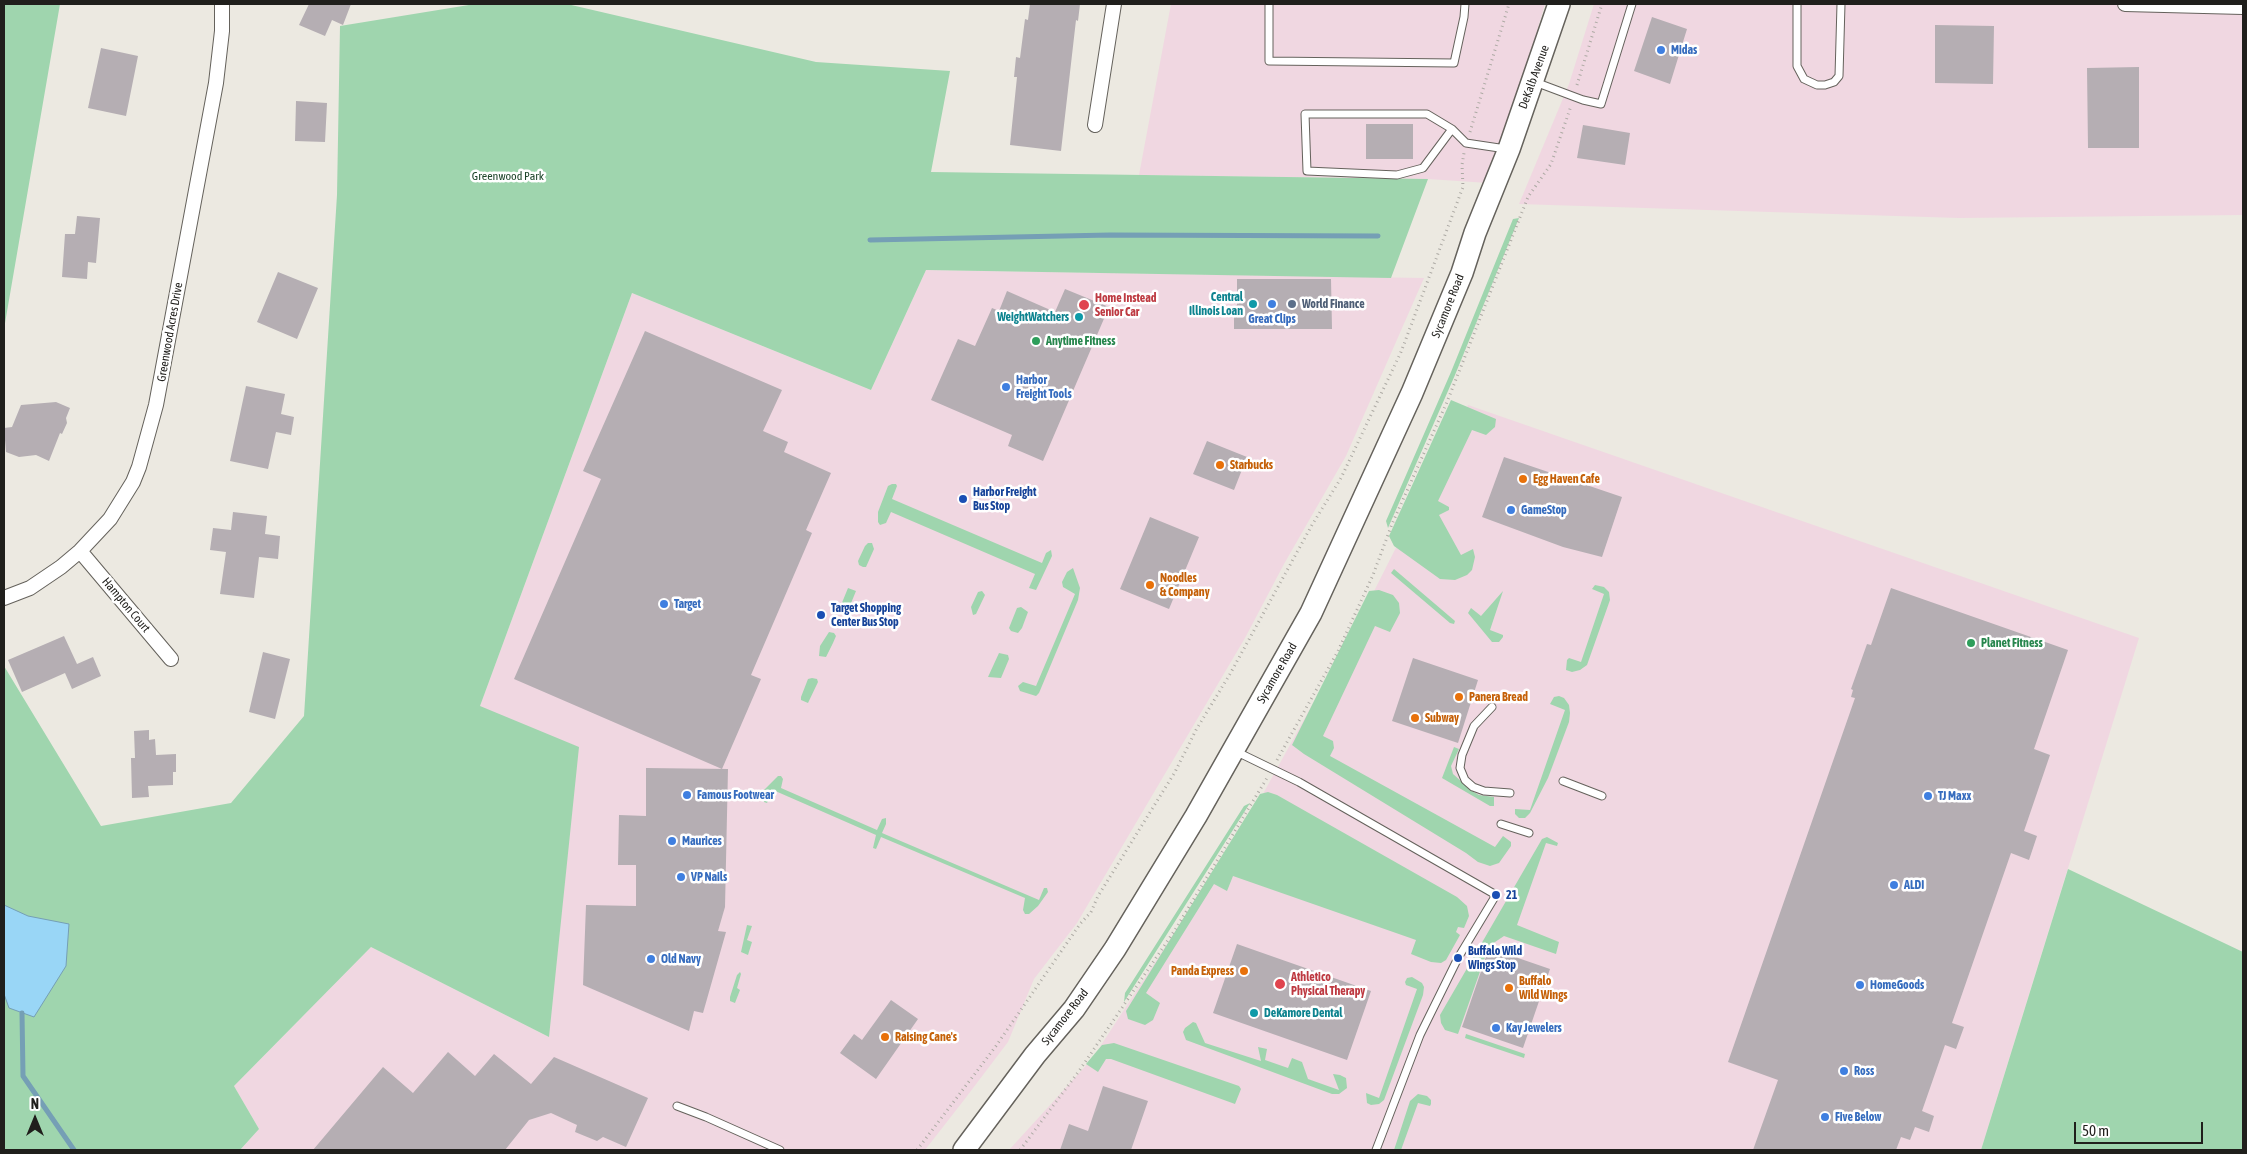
<!DOCTYPE html>
<html>
<head>
<meta charset="utf-8">
<style>
	body { margin:0 }
	#map { position:relative; width:2247px; height:1154px; overflow:hidden; background:#ece9e1; font-family:"Asap Condensed",sans-serif }
	canvas { display:block }
	.frame { position:absolute; inset:0; border:5px solid #201f1c; pointer-events:none }
	.north { position:absolute; left:10px; top:1094px; width:50px; height:50px; -webkit-text-stroke:4px #fff; paint-order:stroke; rotate:0deg; font-size:14px; font-weight:700; line-height:20px; text-align:center; color:#201f1c }
	.north::after { content:''; display:block; margin:auto; width:18px; height:22px; background:#201f1c; clip-path:polygon(50% 0,100% 100%,50% 72%,0 100%) }
	.scale { position:absolute; left:2074px; top:1122px; width:129px; height:22px; box-sizing:border-box; border:2px solid #201f1c; border-top:0; padding-left:6px; font-size:15px; line-height:18px; white-space:nowrap; color:#201f1c; -webkit-text-stroke:4px #fff; paint-order:stroke }
</style>
</head>
<body>
<div id="map">
<canvas width="2247" height="1154"></canvas>
<div class="frame"></div>
<div class="north">N</div>
<div class="scale">50 m</div>
</div>
<script>
const c = document.querySelector('canvas').getContext('2d');
c.lineJoin = 'round';
function fill(path, color) { c.fillStyle = color; c.fill(path, 'evenodd'); }
const poly = rows => new Path2D(rows.map(r => 'M' + r).join(''));
function stroke(path, color, width, dash) { c.strokeStyle = color; c.lineWidth = width; c.lineCap = dash ? 'butt' : 'round'; c.setLineDash(dash || []); c.stroke(path); }
function label(font, color, halo, rows, align = 'center') {
  c.font = font + ' "Asap Condensed",sans-serif'; c.lineWidth = 5; c.setLineDash([]); c.textBaseline = 'middle'; c.strokeStyle = halo; c.fillStyle = color; for (const [text, x, y, turn = 0] of rows) {
    c.save(); c.translate(x, y); c.rotate((+turn || 0) * Math.PI / 180); c.textAlign = isNaN(turn) ? turn : align; if (halo) c.strokeText(text, 0, 0); c.fillText(text, 0, 0); c.restore();
  }
}
fill(poly([
	[1171,4,1545,4,1517,99,1488,183,1428,179,1139,175],
	[1594,4,2243,4,2243,215,1959,218,1519,204,1569,84],
	[926,270,1424,278,1346,456,1284,564,1245,638,1077,923,1034,979,1008,1042,964,1100,925,1150,240,1150,259,1129,234,1086,371,947,549,1037,480,706,632,293,871,390],
	[1468,405,2139,638,1981,1150,1009,1150,1092,1059,1253,812,1366,607]
]), '#f0d7e1');
fill(poly([
	[4,4,60,4,4,329],
	[475,4,567,4,816,62,950,71,931,172,1428,179,1391,278,926,270,871,390,632,293,480,706,579,747,549,1037,371,947,234,1086,259,1129,240,1150,4,1150,4,666,101,826,231,803,304,716,337,195,340,26],
	[1519,218,1455,375,1388,528,1386,521,1451,372,1513,219],
	[1451,400,1496,419,1495,427,1486,435,1472,430,1438,501,1449,507,1449,510,1439,515,1461,555,1473,549,1475,557,1472,570,1467,575,1455,580,1440,579,1394,546,1389,536],
	[892,484,896,484,897,486,892,499,1042,563,1046,553,1051,550,1052,556,1036,590,1029,588,1035,574,891,512,886,523,880,525,878,522,878,512,888,486],
	[868,543,872,543,874,549,866,567,863,567,859,565,858,561,865,546],
	[1073,568,1080,588,1078,600,1039,693,1036,696,1020,691,1018,686,1023,682,1036,686,1075,594,1063,587,1062,582,1067,572],
	[1394,569,1455,621,1454,624,1450,623,1391,573],
	[1595,585,1604,587,1609,592,1610,600,1587,665,1580,670,1572,672,1566,670,1567,660,1569,658,1581,662,1604,594,1592,589],
	[848,588,856,591,847,613,844,613,839,610],
	[1379,590,1393,595,1399,603,1400,613,1390,632,1375,626,1323,736,1333,741,1334,748,1330,756,1495,847,1503,836,1511,842,1511,846,1499,863,1490,866,1478,862,1466,853,1304,754,1292,745,1369,591],
	[982,591,985,595,976,614,973,615,971,607,978,592],
	[1503,591,1490,630,1503,635,1503,637,1499,642,1492,642,1468,613,1471,608,1481,616],
	[1021,607,1028,612,1022,628,1018,633,1011,631,1009,628,1017,608],
	[829,632,834,633,836,636,833,643,826,657,819,656,820,646],
	[999,653,1008,655,1009,659,1001,678,988,677],
	[812,678,817,679,818,682,808,703,801,700,801,697,808,679],
	[1559,696,1564,698,1569,705,1570,713,1569,722,1548,778,1530,813,1525,818,1519,818,1515,814,1515,809,1530,810,1565,710,1550,704,1554,697],
	[1454,747,1459,749,1451,766,1453,774,1472,791,1479,795,1494,797,1494,806,1490,806,1442,778],
	[778,776,781,776,783,779,781,788,877,830,882,819,886,818,886,824,882,833,1039,900,1044,888,1047,888,1048,892,1038,906,1029,914,1025,914,1023,910,1025,898,881,837,876,849,873,848,876,835,773,790,767,803,764,802,761,795,764,790],
	[1268,792,1277,795,1457,897,1467,906,1469,916,1464,928,1458,927,1456,932,1460,935,1446,960,1441,963,1431,962,1411,954,1416,940,1233,876,1227,891,1214,884,1146,993,1160,1003,1153,1020,1145,1025,1128,1019,1126,1011,1260,794],
	[1250,803,1124,1002,1125,993,1244,806],
	[1547,837,1558,843,1557,846,1546,843,1517,925,1559,942,1556,954,1504,936,1489,946,1458,1034,1445,1030,1441,1023,1440,1015,1542,839],
	[2068,869,2243,952,2243,1150,1981,1150],
	[747,925,752,926,747,940,752,942,748,955,741,952],
	[740,972,741,974,737,988,740,990,735,1003,730,1001,730,997,737,975],
	[1412,977,1422,983,1424,987,1423,995,1384,1100,1379,1104,1371,1105,1367,1103,1366,1093,1379,1098,1417,989,1406,985,1405,982,1407,978],
	[1193,1022,1196,1023,1205,1043,1261,1061,1258,1047,1267,1049,1265,1060,1288,1068,1292,1058,1302,1062,1308,1079,1339,1090,1333,1074,1340,1075,1346,1078,1347,1088,1339,1094,1332,1094,1186,1040,1183,1032,1185,1028],
	[1466,1034,1525,1054,1524,1058,1465,1038],
	[1114,1043,1239,1086,1241,1089,1235,1104,1111,1059,1106,1059,1098,1072,1086,1064,1102,1045],
	[1418,1094,1427,1096,1431,1100,1431,1104,1430,1106,1418,1103,1401,1150,1394,1150,1410,1101]
]), '#9fd5ae');
const water = poly([
	[4,905,28,916,69,924,66,966,34,1017,9,1008,4,994,4,905]
]);
fill(water, '#99d6f6');
stroke(water, '#759fb5', 1);
stroke(poly([
	[870,240,1110,235,1378,236],
	[22,1013,23,1076,74,1150]
]), '#759fb5', 5);
fill(poly([
	[309,4,351,4,343,25,332,20,325,36,299,25],
	[1030,4,1080,4,1078,21,1076,20,1061,151,1010,145,1017,77,1014,77,1016,57,1020,58,1025,19,1028,20],
	[1652,17,1687,29,1670,84,1634,71],
	[1935,25,1994,26,1993,84,1935,83],
	[101,48,138,56,126,116,88,108],
	[2139,67,2139,148,2088,148,2087,68],
	[296,101,327,103,325,142,295,141],
	[1366,124,1413,124,1413,159,1366,159],
	[1583,125,1630,133,1625,165,1577,158],
	[77,216,100,218,96,263,88,262,87,279,62,277,65,234,75,234],
	[278,272,318,288,297,339,257,322],
	[1237,279,1331,279,1332,329,1234,329,1234,309,1237,309],
	[1065,289,1109,307,1043,461,1008,446,1012,435,931,400,958,339,975,346,992,308,999,311,1007,291,1055,312],
	[645,331,782,390,763,431,788,442,784,452,831,473,806,530,812,533,751,675,761,679,722,769,514,679,601,479,583,471],
	[246,386,285,394,281,414,294,417,291,435,276,432,268,469,230,461],
	[56,402,70,408,66,418,67,423,62,434,60,433,49,461,36,455,19,457,6,452,4,428,12,427,21,405],
	[1207,441,1247,457,1234,490,1193,474],
	[1504,457,1622,497,1602,557,1563,547,1482,517],
	[233,512,267,516,265,534,280,536,278,559,259,557,254,598,220,594,226,552,210,550,213,528,231,530],
	[1150,517,1199,537,1169,609,1120,589],
	[1891,588,2068,650,2034,749,2050,755,2024,831,2037,836,2029,860,2011,853,1952,1023,1964,1027,1956,1049,1945,1045,1922,1111,1934,1116,1929,1132,1915,1127,1910,1140,1901,1137,1896,1150,1753,1150,1778,1080,1728,1062,1855,698,1851,697,1853,690,1851,689,1867,644,1871,645],
	[64,636,77,664,93,657,101,676,72,689,65,673,22,692,8,660],
	[263,652,290,659,275,719,249,712],
	[1413,658,1478,680,1458,743,1392,721],
	[149,730,149,740,155,739,156,755,176,754,176,772,173,772,173,785,148,786,149,797,132,798,131,758,135,758,134,731],
	[646,768,728,769,725,907,718,931,726,932,703,1013,694,1011,689,1031,583,985,586,905,636,906,636,865,618,865,619,815,646,816],
	[1237,944,1371,991,1347,1060,1213,1013],
	[1489,948,1550,969,1523,1048,1462,1027],
	[891,1000,918,1019,876,1079,840,1053,854,1034,862,1040],
	[448,1052,475,1076,494,1054,531,1084,554,1057,648,1098,626,1147,603,1137,597,1141,575,1132,577,1125,551,1113,529,1120,505,1150,313,1150,383,1067,413,1093],
	[1103,1086,1148,1101,1131,1150,1060,1150,1069,1124,1088,1131]
]), '#b5aeb3');
const service = poly([
	[1269,4,1269,61,1454,63,1464,17,1465,4],
	[1797,4,1797,66,1804,79,1817,85,1825,85,1834,82,1839,76,1841,4],
	[1535,82,1583,100,1601,104,1632,4],
	[1452,129,1423,168,1397,175,1307,171,1305,114,1427,114,1452,129,1466,143,1506,149],
	[1492,707,1474,726,1462,755,1460,768,1465,780,1473,787,1484,791,1510,793],
	[1235,751,1299,782,1496,895,1458,958,1420,1035,1376,1150],
	[1563,781,1602,796],
	[1501,824,1529,833],
	[677,1106,706,1117,780,1150]
]);
const minor = poly([
	[2125,4,2243,7],
	[1095,125,1114,4],
	[80,551,171,659],
	[4,598,30,588,61,567,80,551,110,519,133,482,139,467,156,405,216,83,222,31,222,4]
]);
const primary = poly([
	[964,1150,1035,1055,1074,1009,1115,949,1196,816,1311,613,1412,393,1462,273,1475,233,1509,149,1559,4]
]);
stroke(service, '#65625c', 9);
stroke(minor, '#65625c', 16);
stroke(primary, '#65625c', 24);
stroke(poly([
	[1577,85,1602,4],
	[1470,132,1509,4],
	[1277,760,1338,651,1373,575,1392,524,1447,402,1528,197,1551,164,1571,106],
	[917,1150,996,1046,1080,924,1091,912,1098,896,1175,772,1196,730,1230,674,1312,525,1341,478,1401,352,1463,187,1462,165,1464,153],
	[1020,1150,1079,1071,1132,993,1175,930,1267,778]
]), '#adaaa4', 3, [1, 4]);
stroke(service, '#fff', 7);
stroke(minor, '#fff', 14);
stroke(primary, '#fff', 21);
for (const [x, y, r, color] of [
	[1661,50,5,"#3f7fe0"],
	[1253,304,5,"#0f9aa8"],
	[1272,304,5,"#3f7fe0"],
	[1292,304,5,"#5c6f8a"],
	[1084,305,6,"#e0444e"],
	[1079,317,5,"#0f9aa8"],
	[1036,341,5,"#2e9e5b"],
	[1006,387,5,"#3f7fe0"],
	[1220,465,5,"#e8710a"],
	[1523,479,5,"#e8710a"],
	[963,499,5,"#1a4fb4"],
	[1511,510,5,"#3f7fe0"],
	[1150,585,5,"#e8710a"],
	[664,604,5,"#3f7fe0"],
	[821,615,5,"#1a4fb4"],
	[1971,643,5,"#2e9e5b"],
	[1459,697,5,"#e8710a"],
	[1415,718,5,"#e8710a"],
	[687,795,5,"#3f7fe0"],
	[1928,796,5,"#3f7fe0"],
	[672,841,5,"#3f7fe0"],
	[681,877,5,"#3f7fe0"],
	[1894,885,5,"#3f7fe0"],
	[1496,895,5,"#1a4fb4"],
	[1458,958,5,"#1a4fb4"],
	[651,959,5,"#3f7fe0"],
	[1244,971,5,"#e8710a"],
	[1280,984,6,"#e0444e"],
	[1860,985,5,"#3f7fe0"],
	[1509,988,5,"#e8710a"],
	[1254,1013,5,"#0f9aa8"],
	[1496,1028,5,"#3f7fe0"],
	[885,1037,5,"#e8710a"],
	[1844,1071,5,"#3f7fe0"],
	[1825,1117,5,"#3f7fe0"]
]) { const dot = new Path2D(); dot.arc(x, y, r, 0, 2 * Math.PI); c.fillStyle = color; c.fill(dot); stroke(dot, '#fff', 2); }
label('bold 12px', '#366cbe', '#fff', [
	["Midas",1671,50],
	["Great Clips",1272,319,"center"],
	["Harbor",1016,380],
	["Freight Tools",1016,394],
	["GameStop",1521,510],
	["Target",674,604],
	["Famous Footwear",697,795],
	["TJ Maxx",1938,796],
	["Maurices",682,841],
	["VP Nails",691,877],
	["ALDI",1904,885],
	["Old Navy",661,959],
	["HomeGoods",1870,985],
	["Kay Jewelers",1506,1028],
	["Ross",1854,1071],
	["Five Below",1835,1117]
], 'left');
label('12px', '#201f1c', '#fff', [
	["DeKalb Avenue",1534,77,-70],
	["Sycamore Road",1448,306,-68],
	["Greenwood Acres Drive",170,332,-80],
	["Hampton Court",126,605,50],
	["Sycamore Road",1277,673,-60],
	["Sycamore Road",1065,1017,-52]
]);
label('12px', '#1d442a', '#fff', [
	["Greenwood Park",508,176]
]);
label('bold 12px', '#0d838f', '#fff', [
	["Central",1243,297],
	["Illinois Loan",1243,311],
	["WeightWatchers",1069,317],
	["DeKamore Dental",1264,1013,"left"]
], 'right');
label('bold 12px', '#be3a42', '#fff', [
	["Home Instead",1095,298],
	["Senior Car",1095,312],
	["Athletico",1291,977],
	["Physical Therapy",1291,991]
], 'left');
label('bold 12px', '#4e5e75', '#fff', [
	["World Finance",1302,304]
], 'left');
label('bold 12px', '#27864d', '#fff', [
	["Anytime Fitness",1046,341],
	["Planet Fitness",1981,643]
], 'left');
label('bold 12px', '#c56008', '#fff', [
	["Starbucks",1230,465],
	["Egg Haven Cafe",1533,479],
	["Noodles",1160,578],
	["& Company",1160,592],
	["Panera Bread",1469,697],
	["Subway",1425,718],
	["Panda Express",1234,971,"right"],
	["Buffalo",1519,981],
	["Wild Wings",1519,995],
	["Raising Cane's",895,1037]
], 'left');
label('bold 12px', '#164399', '#fff', [
	["Harbor Freight",973,492],
	["Bus Stop",973,506],
	["Target Shopping",831,608],
	["Center Bus Stop",831,622],
	["21",1506,895],
	["Buffalo Wild",1468,951],
	["Wings Stop",1468,965]
], 'left');
</script>
</body>
</html>
